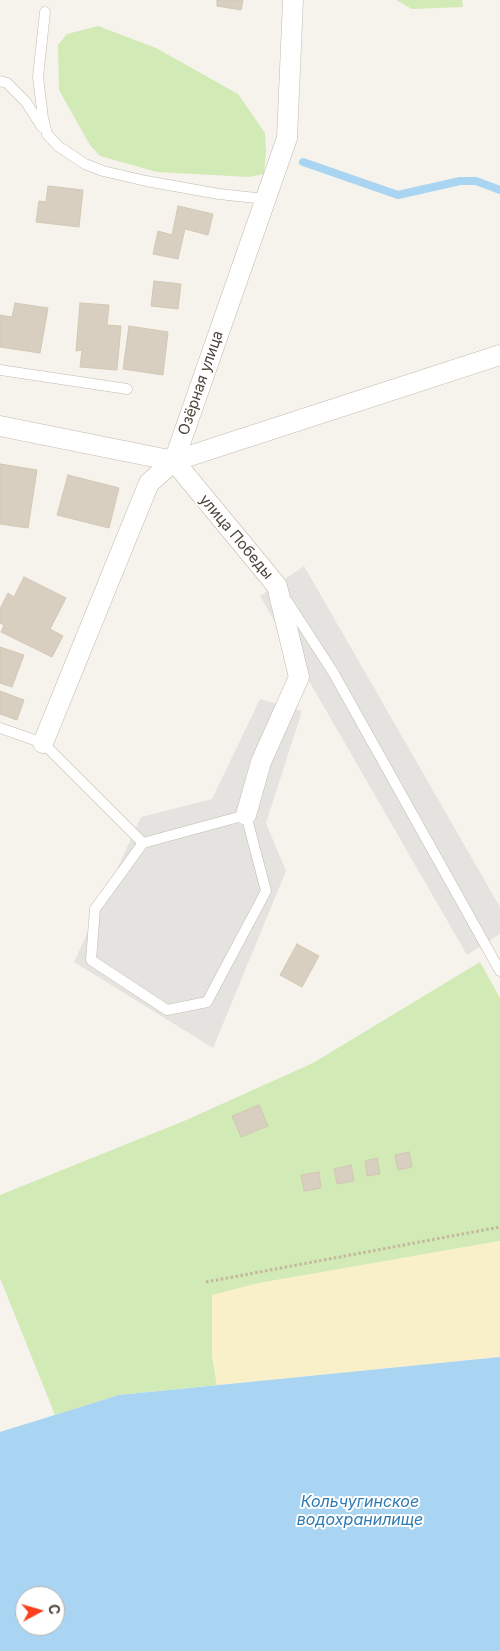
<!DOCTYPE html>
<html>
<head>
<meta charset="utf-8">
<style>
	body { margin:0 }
	#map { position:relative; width:500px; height:1651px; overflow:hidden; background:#f6f3ec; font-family:Inter,sans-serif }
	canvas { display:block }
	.north { position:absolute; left:15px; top:1586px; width:50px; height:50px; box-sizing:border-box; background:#fff; border:1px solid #b7b4b0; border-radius:50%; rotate:84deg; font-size:14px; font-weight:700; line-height:20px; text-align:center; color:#4b4439 }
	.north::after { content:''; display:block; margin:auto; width:18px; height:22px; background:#fc3f1d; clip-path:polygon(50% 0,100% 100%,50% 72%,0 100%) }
</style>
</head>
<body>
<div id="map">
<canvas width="500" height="1651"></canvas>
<div class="north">С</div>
</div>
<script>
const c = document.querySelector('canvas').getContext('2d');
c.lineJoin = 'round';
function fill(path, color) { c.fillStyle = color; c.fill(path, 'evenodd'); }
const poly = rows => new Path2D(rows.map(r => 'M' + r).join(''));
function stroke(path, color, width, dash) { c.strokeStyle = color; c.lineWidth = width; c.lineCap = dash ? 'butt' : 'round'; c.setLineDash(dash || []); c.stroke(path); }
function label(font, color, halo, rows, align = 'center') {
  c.font = font + ' Inter,sans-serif'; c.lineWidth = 4; c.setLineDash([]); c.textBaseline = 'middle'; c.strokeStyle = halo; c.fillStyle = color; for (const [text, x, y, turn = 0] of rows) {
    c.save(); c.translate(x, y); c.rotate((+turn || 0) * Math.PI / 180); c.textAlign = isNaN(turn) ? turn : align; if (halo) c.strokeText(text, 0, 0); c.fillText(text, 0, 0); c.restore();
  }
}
fill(poly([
	[396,0,462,0,463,7,412,9],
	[98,26,156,48,238,94,265,133,266,151,264,174,249,177,157,172,100,156,90,145,59,90,58,45,67,34],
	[480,962,500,998,500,1241,254,1284,212,1355,217,1385,119,1395,55,1415,0,1278,0,1195,184,1121,313,1063]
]), '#d2eab5');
fill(poly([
	[500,1241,500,1357,217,1385,212,1355,212,1295,254,1284]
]), '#f9efc9');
fill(poly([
	[304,566,500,907,500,934,467,955,260,596],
	[260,699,302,711,266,823,286,871,213,1048,74,962,141,817,212,799]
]), '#e5e3e0');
fill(poly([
	[500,1357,500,1651,0,1651,0,1432,119,1395],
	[25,1596,55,1596,55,1626,25,1626]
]), '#a9d4f2');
stroke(poly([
	[303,162,398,195,460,181,476,181,500,190]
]), '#a9d4f2', 8);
const building = poly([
	[217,0,243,0,241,10,217,6,217,0],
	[48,186,83,190,79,227,36,222,39,201,46,202,48,186],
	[178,206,213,214,208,235,185,229,178,259,153,254,158,231,172,235,178,206],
	[154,281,181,284,178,309,151,306,154,281],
	[15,303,48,308,40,353,0,347,0,315,12,317,15,303],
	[80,303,109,305,107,325,121,326,117,370,80,367,82,350,76,351,80,303],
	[129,326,168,332,163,375,123,369,129,326],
	[0,464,37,470,28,528,0,524,0,464],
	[68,475,119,488,109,528,57,515,68,475],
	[24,577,66,598,50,629,63,636,52,657,1,632,4,625,0,623,0,609,8,593,14,597,24,577],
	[0,647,24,655,12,687,0,683,0,647],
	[0,691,24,700,17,720,0,714,0,691],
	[297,944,319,956,302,987,280,975,297,944],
	[259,1105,268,1126,241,1137,232,1116,259,1105],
	[409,1152,412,1167,398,1170,395,1155,409,1152],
	[377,1158,380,1174,367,1176,365,1161,377,1158],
	[351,1165,354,1181,337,1184,334,1169,351,1165],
	[319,1172,321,1188,304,1191,301,1175,319,1172]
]);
fill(building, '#d8cfc1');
stroke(building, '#d3c7b4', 1);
const lane = poly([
	[45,12,38,77,43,118,47,134,58,146,85,164,103,171,146,181,219,194,265,199],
	[0,81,7,83,26,102,42,127],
	[0,370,127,389],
	[287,601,333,672,500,971],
	[0,728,43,743,143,843],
	[246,815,266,891,207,1002,167,1010,91,960,95,909,143,843,246,815]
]);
const street = poly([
	[0,426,174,461,277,586,299,677,261,762,246,815],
	[174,461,500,355],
	[43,743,149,483,174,461,287,138,293,0]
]);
stroke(lane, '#c2bbae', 11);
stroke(street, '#c2bbae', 21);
stroke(poly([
	[206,1282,500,1227]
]), '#c4b79f', 3, [2.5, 2.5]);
stroke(lane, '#fff', 10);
stroke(street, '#fff', 20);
label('15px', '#4b4439', '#fff', [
	["Озёрная улица",201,383,-71],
	["улица Победы",236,537,50]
]);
label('italic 16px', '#2e7ab2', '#fff', [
	["Кольчугинское",360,1502],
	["водохранилище",360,1520]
]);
</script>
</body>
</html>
